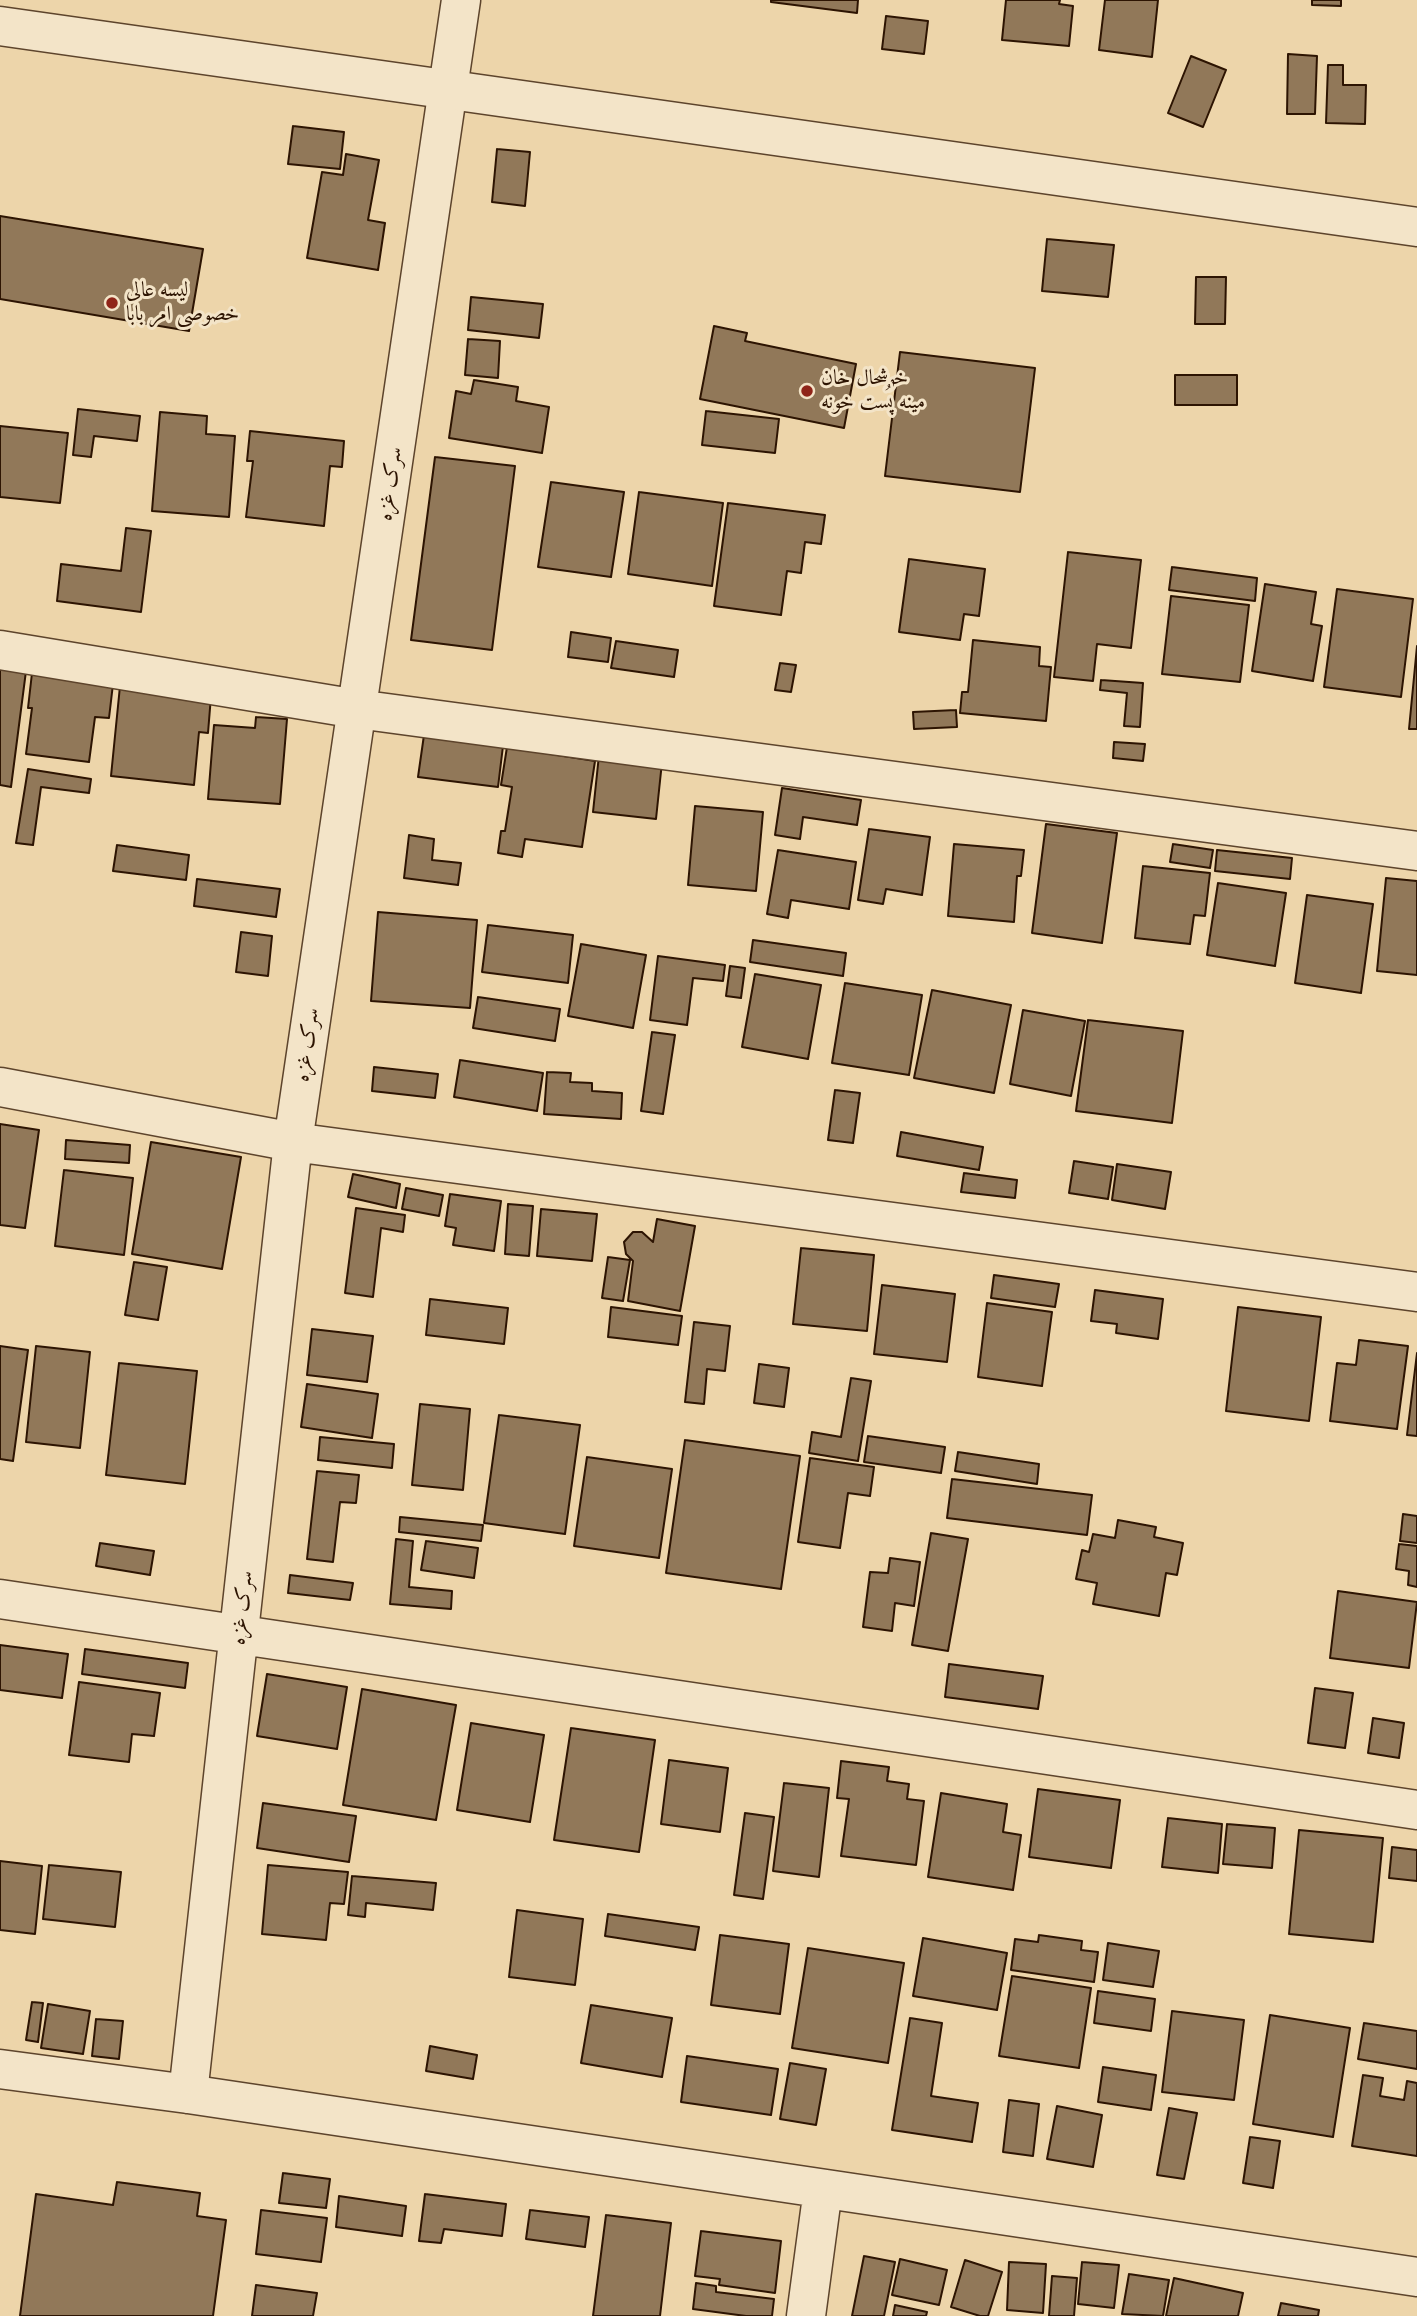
<!DOCTYPE html>
<html>
<head>
<meta charset="utf-8">
<style>
	body { margin:0 }
	canvas { display:block; background:#edd5aa }
</style>
</head>
<body>
<canvas width="1417" height="2316"></canvas>
<script>
const c = document.querySelector('canvas').getContext('2d');
c.lineJoin = 'round';
function fill(path, color) { c.fillStyle = color; c.fill(path, 'evenodd'); }
const poly = rows => new Path2D(rows.map(r => 'M' + r).join(''));
function stroke(path, color, width, dash) { c.strokeStyle = color; c.lineWidth = width; c.lineCap = dash ? 'butt' : 'round'; c.setLineDash(dash || []); c.stroke(path); }
function label(font, color, halo, rows, align = 'center') {
  c.font = font + ' Cardo,Amiri,serif'; c.lineWidth = 6; c.setLineDash([]); c.textBaseline = 'middle'; c.strokeStyle = halo; c.fillStyle = color; for (const [text, x, y, turn = 0] of rows) {
    c.save(); c.translate(x, y); c.rotate((+turn || 0) * Math.PI / 180); c.textAlign = isNaN(turn) ? turn : align; if (halo) c.strokeText(text, 0, 0); c.fillText(text, 0, 0); c.restore();
  }
}
const building = poly([
	[771,0,858,0,857,13,771,2,771,0],
	[1006,0,1060,0,1059,4,1073,6,1069,46,1002,40,1006,0],
	[1105,0,1158,0,1152,57,1099,50,1105,0],
	[1312,0,1341,0,1341,6,1312,5,1312,0],
	[886,16,928,21,924,54,882,49,886,16],
	[1288,54,1317,56,1315,114,1287,114,1288,54],
	[1191,56,1226,70,1203,127,1168,113,1191,56],
	[1328,65,1343,65,1343,85,1366,85,1365,124,1326,123,1328,65],
	[293,126,344,132,340,169,288,164,293,126],
	[497,149,530,152,525,206,492,202,497,149],
	[346,154,379,160,368,220,385,223,378,270,307,258,322,172,343,175,346,154],
	[0,216,203,249,189,331,0,299,0,216],
	[1047,239,1114,245,1108,297,1042,291,1047,239],
	[1196,277,1226,277,1225,324,1195,324,1196,277],
	[471,297,543,304,539,338,468,330,471,297],
	[714,326,747,333,745,341,856,364,844,428,700,399,714,326],
	[468,339,500,341,498,378,465,375,468,339],
	[900,352,1035,368,1020,492,885,476,900,352],
	[1175,375,1237,375,1237,405,1175,405,1175,375],
	[474,380,518,387,516,401,549,407,542,453,449,438,456,391,471,394,474,380],
	[78,409,140,416,137,441,94,436,91,457,73,455,78,409],
	[706,411,779,419,775,453,702,445,706,411],
	[160,412,207,416,206,434,235,436,229,517,152,511,160,412],
	[0,426,68,433,60,503,0,497,0,426],
	[250,431,344,441,342,467,330,466,324,526,246,517,253,461,247,461,250,431],
	[435,457,515,466,492,650,411,640,435,457],
	[551,482,624,492,611,577,538,567,551,482],
	[639,492,723,503,712,586,628,574,639,492],
	[728,503,825,515,821,544,805,542,801,573,787,571,781,615,714,606,728,503],
	[126,528,151,531,141,612,57,601,61,564,121,571,126,528],
	[1068,552,1141,560,1131,648,1097,644,1093,681,1054,677,1068,552],
	[909,559,985,569,979,616,964,614,960,640,899,632,909,559],
	[1172,567,1257,578,1255,601,1169,590,1172,567],
	[1265,584,1316,592,1311,624,1322,626,1313,681,1252,671,1265,584],
	[1337,589,1413,599,1401,697,1324,687,1337,589],
	[1171,596,1249,605,1240,682,1162,674,1171,596],
	[571,632,611,638,608,662,568,657,571,632],
	[973,640,1040,647,1039,666,1051,667,1046,721,960,713,962,692,968,692,973,640],
	[616,641,678,650,674,677,611,668,616,641],
	[1417,646,1417,729,1409,729,1417,646],
	[780,663,796,665,791,692,775,690,780,663],
	[0,667,26,671,11,787,0,785,0,667],
	[32,673,113,684,109,718,95,717,89,762,26,754,32,708,28,708,32,673],
	[1101,680,1143,683,1140,727,1124,726,1127,693,1100,690,1101,680],
	[120,686,211,696,208,733,199,732,194,785,111,776,120,686],
	[956,710,957,727,914,729,913,712,956,710],
	[256,717,287,719,280,804,208,799,214,725,255,728,256,717],
	[424,735,503,746,498,787,418,777,424,735],
	[1114,742,1145,744,1143,761,1113,758,1114,742],
	[507,747,595,761,582,847,525,839,522,857,498,853,501,831,505,831,512,787,501,785,507,747],
	[599,755,662,762,656,819,593,812,599,755],
	[28,769,91,779,89,793,41,787,33,845,16,843,28,769],
	[782,788,861,800,857,825,803,817,800,839,775,835,782,788],
	[695,806,763,812,756,891,688,885,695,806],
	[1046,824,1117,833,1102,943,1032,933,1046,824],
	[869,829,930,837,922,895,886,889,883,904,858,900,869,829],
	[409,835,434,839,432,860,461,863,458,885,404,878,409,835],
	[954,844,1024,850,1021,876,1017,876,1014,922,948,916,954,844],
	[1173,844,1213,850,1210,868,1170,862,1173,844],
	[117,845,189,855,186,880,113,871,117,845],
	[778,850,856,862,849,909,791,900,788,918,767,914,778,850],
	[1217,850,1292,858,1290,879,1215,871,1217,850],
	[1143,866,1210,873,1205,916,1194,915,1190,944,1135,938,1143,866],
	[1386,878,1417,881,1417,975,1377,971,1386,878],
	[197,879,280,889,276,917,194,906,197,879],
	[1218,883,1286,893,1275,966,1207,955,1218,883],
	[1307,895,1373,904,1361,993,1295,983,1307,895],
	[378,912,477,920,470,1008,371,1001,378,912],
	[488,925,573,935,568,983,482,972,488,925],
	[241,932,272,936,268,976,236,972,241,932],
	[753,940,846,953,843,976,750,962,753,940],
	[581,944,646,955,633,1028,568,1016,581,944],
	[658,956,725,965,723,981,693,978,687,1025,650,1020,658,956],
	[730,966,745,968,741,998,726,996,730,966],
	[755,974,821,985,808,1059,742,1047,755,974],
	[845,983,922,995,909,1075,832,1063,845,983],
	[932,990,1011,1005,994,1093,914,1078,932,990],
	[478,997,560,1009,555,1041,473,1028,478,997],
	[1023,1010,1085,1021,1071,1096,1010,1084,1023,1010],
	[1088,1020,1183,1031,1172,1123,1076,1111,1088,1020],
	[652,1032,675,1035,663,1114,641,1111,652,1032],
	[460,1060,543,1073,537,1111,454,1097,460,1060],
	[374,1067,438,1074,435,1098,372,1091,374,1067],
	[547,1072,571,1073,570,1082,592,1083,592,1091,622,1093,621,1119,544,1114,547,1072],
	[835,1090,860,1093,853,1143,828,1140,835,1090],
	[0,1124,39,1130,25,1228,0,1225,0,1124],
	[901,1132,983,1147,979,1170,897,1156,901,1132],
	[66,1140,130,1145,129,1163,65,1159,66,1140],
	[151,1142,241,1157,222,1269,132,1254,151,1142],
	[1074,1161,1113,1167,1108,1199,1069,1193,1074,1161],
	[1117,1164,1171,1172,1165,1209,1112,1200,1117,1164],
	[64,1170,133,1178,124,1255,55,1246,64,1170],
	[964,1173,1017,1180,1015,1198,961,1192,964,1173],
	[353,1174,400,1184,396,1208,348,1197,353,1174],
	[406,1188,443,1195,439,1216,402,1209,406,1188],
	[450,1194,501,1201,494,1251,453,1245,456,1228,445,1226,450,1194],
	[508,1204,533,1206,529,1256,505,1254,508,1204],
	[356,1208,405,1215,403,1232,381,1228,373,1297,345,1293,356,1208],
	[541,1209,597,1214,592,1261,537,1256,541,1209],
	[657,1219,695,1226,680,1311,628,1301,633,1261,626,1254,624,1242,633,1232,642,1232,653,1242,657,1219],
	[801,1248,874,1255,867,1331,793,1324,801,1248],
	[608,1257,630,1260,623,1301,602,1298,608,1257],
	[134,1262,167,1267,158,1320,125,1315,134,1262],
	[994,1275,1059,1284,1055,1307,991,1298,994,1275],
	[882,1285,955,1294,947,1362,874,1354,882,1285],
	[1095,1290,1163,1299,1158,1339,1116,1333,1117,1324,1091,1321,1095,1290],
	[430,1299,508,1308,504,1344,426,1335,430,1299],
	[987,1303,1052,1312,1042,1386,978,1377,987,1303],
	[611,1307,682,1316,678,1345,608,1337,611,1307],
	[1238,1307,1321,1317,1309,1421,1226,1411,1238,1307],
	[694,1322,730,1326,725,1371,707,1369,704,1404,685,1402,694,1322],
	[312,1329,373,1336,367,1382,307,1375,312,1329],
	[1359,1340,1408,1346,1397,1429,1330,1421,1337,1363,1356,1365,1359,1340],
	[0,1346,28,1350,13,1461,0,1459,0,1346],
	[36,1346,90,1352,80,1448,26,1442,36,1346],
	[1417,1353,1417,1436,1407,1435,1417,1353],
	[119,1363,197,1371,185,1484,106,1475,119,1363],
	[759,1364,789,1368,784,1407,754,1403,759,1364],
	[851,1378,871,1381,858,1461,809,1453,812,1432,841,1437,851,1378],
	[307,1384,378,1394,372,1438,301,1427,307,1384],
	[420,1404,470,1409,463,1490,412,1485,420,1404],
	[499,1415,580,1425,565,1534,484,1523,499,1415],
	[868,1436,945,1447,941,1473,864,1462,868,1436],
	[320,1437,394,1444,392,1468,318,1460,320,1437],
	[685,1440,800,1456,781,1589,666,1573,685,1440],
	[958,1452,1039,1464,1037,1484,955,1471,958,1452],
	[587,1457,672,1469,659,1558,574,1546,587,1457],
	[810,1458,874,1467,870,1496,848,1493,840,1548,798,1542,810,1458],
	[317,1471,359,1475,356,1503,340,1502,333,1562,307,1559,317,1471],
	[952,1479,1092,1495,1087,1535,947,1518,952,1479],
	[1403,1514,1417,1516,1417,1543,1400,1541,1403,1514],
	[400,1517,483,1525,481,1541,399,1532,400,1517],
	[1118,1520,1156,1527,1154,1537,1183,1543,1177,1575,1166,1573,1159,1616,1093,1604,1097,1583,1076,1579,1082,1550,1089,1552,1093,1534,1115,1538,1118,1520],
	[931,1533,968,1539,948,1651,912,1645,931,1533],
	[396,1539,413,1541,409,1587,452,1591,451,1609,390,1604,396,1539],
	[426,1541,478,1548,474,1578,421,1570,426,1541],
	[100,1543,154,1551,150,1575,96,1566,100,1543],
	[1399,1544,1417,1546,1417,1587,1408,1585,1409,1571,1396,1569,1399,1544],
	[890,1558,920,1562,914,1606,895,1603,892,1631,863,1627,870,1572,888,1573,890,1558],
	[290,1575,353,1583,350,1600,288,1593,290,1575],
	[1338,1591,1417,1602,1409,1668,1330,1658,1338,1591],
	[0,1645,68,1654,62,1698,0,1690,0,1645],
	[85,1649,188,1663,185,1688,82,1674,85,1649],
	[949,1664,1043,1676,1038,1709,945,1697,949,1664],
	[267,1674,347,1687,337,1749,257,1736,267,1674],
	[79,1682,160,1693,154,1736,132,1734,129,1762,69,1755,79,1682],
	[1315,1688,1353,1693,1345,1748,1308,1743,1315,1688],
	[362,1689,456,1705,436,1820,343,1805,362,1689],
	[1373,1718,1404,1723,1399,1758,1368,1753,1373,1718],
	[471,1723,544,1735,530,1822,457,1810,471,1723],
	[571,1728,655,1740,639,1852,554,1840,571,1728],
	[669,1760,728,1768,720,1832,661,1824,669,1760],
	[841,1761,889,1767,887,1781,909,1784,907,1799,924,1801,916,1865,841,1856,849,1799,837,1798,841,1761],
	[784,1783,829,1788,819,1877,773,1871,784,1783],
	[1038,1789,1120,1800,1111,1868,1029,1857,1038,1789],
	[941,1793,1007,1804,1003,1832,1021,1835,1013,1890,928,1877,941,1793],
	[263,1803,356,1816,349,1862,257,1848,263,1803],
	[745,1813,774,1817,763,1899,734,1895,745,1813],
	[1168,1818,1222,1824,1218,1873,1162,1867,1168,1818],
	[1227,1824,1275,1828,1272,1868,1223,1864,1227,1824],
	[1299,1830,1383,1838,1373,1942,1289,1934,1299,1830],
	[1392,1847,1417,1850,1417,1881,1389,1878,1392,1847],
	[0,1861,42,1866,35,1934,0,1930,0,1861],
	[49,1865,121,1872,115,1927,43,1919,49,1865],
	[268,1865,348,1872,344,1904,330,1903,326,1940,262,1934,268,1865],
	[352,1876,436,1883,433,1910,366,1903,365,1917,348,1915,352,1876],
	[517,1910,583,1919,575,1985,509,1977,517,1910],
	[608,1914,699,1927,695,1950,605,1936,608,1914],
	[720,1935,789,1944,780,2014,711,2005,720,1935],
	[1039,1935,1082,1941,1081,1950,1098,1952,1094,1982,1011,1970,1015,1939,1038,1942,1039,1935],
	[923,1938,1007,1953,997,2010,913,1996,923,1938],
	[1108,1943,1159,1951,1153,1987,1103,1980,1108,1943],
	[808,1948,904,1963,888,2063,792,2048,808,1948],
	[1012,1976,1091,1988,1079,2068,999,2056,1012,1976],
	[1098,1991,1155,1999,1151,2031,1094,2023,1098,1991],
	[32,2002,43,2003,38,2042,26,2040,32,2002],
	[48,2004,90,2011,83,2054,41,2048,48,2004],
	[591,2005,672,2018,662,2077,581,2063,591,2005],
	[1172,2011,1244,2020,1234,2100,1162,2092,1172,2011],
	[1270,2015,1350,2028,1333,2137,1253,2124,1270,2015],
	[910,2018,942,2023,931,2096,978,2103,972,2142,892,2130,910,2018],
	[96,2019,123,2021,119,2059,92,2056,96,2019],
	[1364,2023,1417,2031,1417,2069,1358,2059,1364,2023],
	[430,2046,477,2055,473,2079,426,2071,430,2046],
	[687,2056,778,2069,771,2115,681,2102,687,2056],
	[790,2063,826,2069,816,2125,780,2119,790,2063],
	[1103,2067,1156,2075,1151,2110,1098,2102,1103,2067],
	[1363,2075,1383,2078,1380,2096,1404,2100,1407,2081,1417,2083,1417,2156,1352,2146,1363,2075],
	[1009,2100,1039,2104,1033,2156,1003,2152,1009,2100],
	[1057,2106,1102,2115,1093,2167,1047,2159,1057,2106],
	[1169,2108,1197,2113,1184,2179,1157,2175,1169,2108],
	[1250,2137,1280,2141,1273,2188,1243,2183,1250,2137],
	[283,2173,330,2179,326,2208,279,2203,283,2173],
	[117,2182,200,2193,197,2216,226,2220,213,2316,20,2316,36,2194,113,2205,117,2182],
	[425,2194,506,2204,502,2236,444,2229,441,2243,419,2241,425,2194],
	[339,2196,406,2206,402,2236,336,2227,339,2196],
	[261,2210,327,2218,321,2262,256,2254,261,2210],
	[530,2210,589,2217,585,2247,526,2239,530,2210],
	[606,2215,671,2223,660,2316,593,2316,606,2215],
	[701,2231,781,2241,775,2293,719,2285,720,2279,695,2276,701,2231],
	[864,2256,895,2262,884,2316,852,2316,864,2256],
	[900,2259,947,2270,939,2305,892,2295,900,2259],
	[965,2260,1002,2272,988,2316,980,2316,951,2307,965,2260],
	[1009,2262,1046,2264,1043,2313,1007,2310,1009,2262],
	[1082,2262,1119,2265,1114,2308,1078,2304,1082,2262],
	[1129,2274,1169,2280,1163,2316,1122,2314,1129,2274],
	[1052,2276,1077,2278,1074,2316,1049,2316,1052,2276],
	[1174,2278,1243,2293,1238,2316,1166,2316,1174,2278],
	[696,2283,716,2286,716,2292,774,2299,772,2316,746,2316,693,2309,696,2283],
	[256,2285,317,2293,313,2316,252,2316,256,2285],
	[1281,2303,1319,2310,1318,2316,1278,2316,1281,2303],
	[895,2305,927,2312,926,2316,893,2316,895,2305]
]);
fill(building, '#917859');
stroke(building, '#2d1402', 2);
const minor = poly([
	[0,650,357,709,1417,851],
	[0,1087,293,1142,1417,1292],
	[0,1599,1417,1810],
	[0,2069,188,2094,1417,2277],
	[188,2094,293,1142,461,0],
	[806,2316,823,2189]
]);
const tertiary = poly([
	[0,26,1417,227]
]);
stroke(minor, '#5d442c', 41);
stroke(tertiary, '#5d442c', 41);
stroke(minor, '#f3e4c8', 38);
stroke(tertiary, '#f3e4c8', 38);
for (const [x, y, r, color] of [
	[112,303,7,"#8f2418"],
	[807,391,7,"#8f2418"]
]) { const dot = new Path2D(); dot.arc(x, y, r, 0, 2 * Math.PI); c.fillStyle = color; c.fill(dot); stroke(dot, '#f3e4c8', 2.5); }
label('21px', '#2d1402', '#f3e4c8', [
	["لیسه عالی",126,291],
	["خصوصی امر بابا",126,315],
	["خوشحال خان",821,379],
	["مینه پُست خونه",821,403]
], 'left');
label('21px', '#2d1402', '#f3e4c8', [
	["سرک غزه",391,484,-82],
	["سرک غزه",308,1045,-82],
	["سرک غزه",243,1608,-84]
]);
</script>
</body>
</html>
